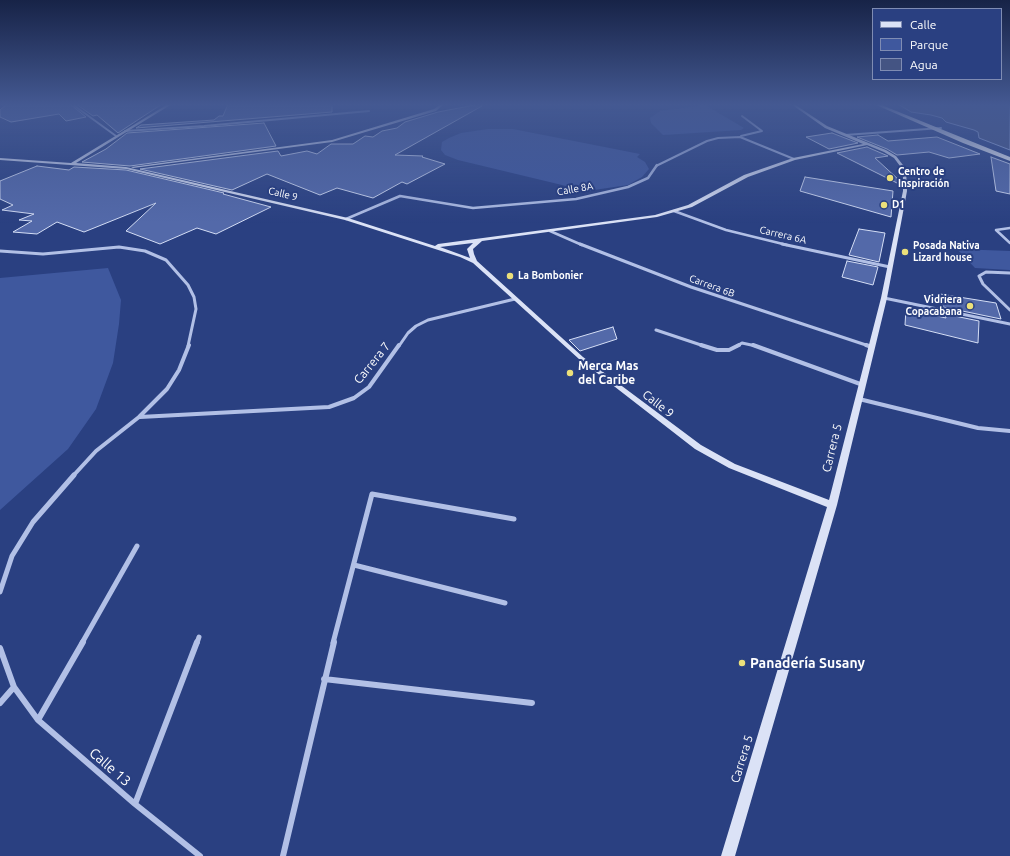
<!DOCTYPE html>
<html>
<head>
<meta charset="utf-8">
<style>
	body { margin:0 }
	#map { position:relative; width:1010px; height:856px; overflow:hidden; background:#2a4081; font-family:Ubuntu,sans-serif }
	canvas { display:block }
	.legend { position:absolute; left:872px; top:8px; width:130px; height:72px; box-sizing:border-box; background:#2a4081; border:1px solid #7f8cb3; margin:0; padding:5px 7px; list-style:none; font-size:12px; color:#fff }
	.legend li { display:flex; align-items:center; gap:8px; height:20px }
	.legend b { width:20px; border:1px solid #7f8cb3 }
</style>
</head>
<body>
<div id="map">
<canvas width="1010" height="856"></canvas>
<ul class="legend">
<li><b style="height:5px;background:#dbe2f6"></b>Calle</li>
<li><b style="height:11px;background:#3f589e"></b>Parque</li>
<li><b style="height:11px;background:#445483"></b>Agua</li>
</ul>
</div>
<script>
const c = document.querySelector('canvas').getContext('2d');
c.lineJoin = 'round';
function fill(path, color) { c.fillStyle = color; c.fill(path, 'evenodd'); }
const poly = rows => new Path2D(rows.map(r => 'M' + r).join(''));
function stroke(path, color, width, dash) { c.strokeStyle = color; c.lineWidth = width; c.lineCap = dash ? 'butt' : 'round'; c.setLineDash(dash || []); c.stroke(path); }
function label(font, color, halo, rows, align = 'center') {
  c.font = font + ' Ubuntu,sans-serif'; c.lineWidth = 4; c.setLineDash([]); c.textBaseline = 'middle'; c.strokeStyle = halo; c.fillStyle = color; for (const [text, x, y, turn = 0] of rows) {
    c.save(); c.translate(x, y); c.rotate((+turn || 0) * Math.PI / 180); c.textAlign = isNaN(turn) ? turn : align; if (halo) c.strokeText(text, 0, 0); c.fillText(text, 0, 0); c.restore();
  }
}
fill(poly([
	[705,105,744,128,741,130,663,135,651,123,650,118,660,111],
	[488,129,513,129,640,154,637,157,645,162,649,169,642,177,628,185,587,191,458,160,445,155,441,150,442,142,449,138,461,133],
	[957,249,1010,251,1010,270,975,268],
	[108,268,121,300,119,324,113,363,96,409,68,449,0,510,0,278]
]), '#3f589e');
const water = poly([
	[898,104,1010,104,1010,150,979,138,978,132,974,130,946,122,942,118,931,115,911,112,898,104]
]);
fill(water, '#445483');
stroke(water, '#a7b9e6', 1);
const building = poly([
	[7,104,70,104,86,117,66,121,59,114,11,122,0,117,0,110,7,104],
	[76,104,162,104,118,133,97,115,93,116,76,104],
	[228,104,332,104,332,112,136,128,141,125,214,120,219,116,223,116,228,104],
	[480,104,482,106,395,155,423,156,422,157,445,164,407,184,402,182,373,198,337,188,320,195,267,174,232,190,140,169,278,151,281,156,307,151,317,154,331,144,353,144,365,136,373,137,382,131,397,128,405,122,438,112,480,104],
	[264,123,276,146,130,166,82,162,106,149,127,133,264,123],
	[832,133,858,143,829,149,806,137,832,133],
	[878,135,888,141,937,137,980,154,949,158,929,152,897,155,887,149,857,137,878,135],
	[867,147,888,156,875,158,899,180,897,183,837,153,867,147],
	[991,157,1010,164,1010,194,996,191,991,157],
	[37,166,69,170,74,167,126,170,224,193,223,194,271,207,216,234,197,228,160,244,126,231,156,203,84,232,57,222,37,234,13,232,32,221,19,220,34,214,2,210,13,205,0,199,0,181,37,166],
	[805,177,893,191,891,217,800,191,805,177],
	[859,229,885,233,879,262,849,255,859,229],
	[847,261,878,267,873,285,842,277,847,261],
	[940,294,996,303,1001,319,943,307,940,294],
	[906,309,946,318,945,314,979,321,978,343,905,325,906,309],
	[613,327,617,339,580,351,569,340,613,327]
]);
fill(building, '#5369a9');
stroke(building, '#d5def5', 1);
stroke(poly([
	[72,104,116,136],
	[793,104,804,104],
	[125,131,204,126,369,111],
	[845,135,941,128],
	[741,136,762,131,742,116],
	[656,166,707,141,718,138,740,137,794,159]
]), '#b2c0e6', 2);
stroke(poly([
	[674,211,726,230,787,245],
	[346,219,400,196,473,208,576,199,628,187,648,178,657,165],
	[1010,228,996,230,1010,243],
	[550,231,582,245]
]), '#b2c0e6', 2.5);
stroke(poly([
	[580,244,691,287,869,346],
	[782,244,890,267],
	[0,251,43,254,119,247,145,251,166,260,188,285,194,297,196,309,188,346],
	[1010,273,986,272,979,276,983,284,1010,310],
	[884,298,1010,324],
	[656,330,704,346],
	[399,346,408,333,416,326,428,320,515,299],
	[737,346,742,343,756,346]
]), '#b2c0e6', 3);
stroke(poly([
	[701,345,717,350,729,350,739,345],
	[753,345,863,385],
	[866,345,872,347],
	[859,399,978,428,1010,431],
	[140,417,329,407,354,398,369,387,399,345],
	[73,476,96,451,139,417,167,389,179,370,189,345]
]), '#b2c0e6', 4);
stroke(poly([
	[354,565,505,603],
	[0,592,12,556,33,522,74,475],
	[82,643,137,546],
	[197,643,199,637],
	[333,643,372,494,514,519]
]), '#b2c0e6', 5);
stroke(poly([
	[0,648,14,687,38,720,135,804,200,856],
	[324,679,532,703],
	[0,703,14,687],
	[38,720,83,642],
	[135,804,197,642],
	[283,856,334,642]
]), '#b2c0e6', 6);
fill(poly([
	[168,104,172,104,76,163,126,167,348,218,435,246,438,244,655,215,688,205,744,175,793,158,863,144,825,128,791,104,794,104,827,126,886,150,896,156,906,169,907,191,887,298,837,505,735,856,721,856,827,507,729,468,695,449,579,359,473,263,460,257,345,220,126,169,0,160,0,158,71,163,168,104],
	[867,145,884,152,894,158,903,170,903,191,881,298,829,500,735,464,701,445,583,357,477,261,474,254,473,249,482,241,657,217,692,207,748,177,795,160,867,145],
	[473,243,467,249,470,258,440,247,473,243],
	[441,104,444,104,436,111,332,142,133,168,131,167,332,140,434,109,441,104]
]), '#dbe2f6');
fill(poly([
	[874,104,879,104,1010,157,1010,161,963,143,874,104]
]), '#fff');
const sky = c.createLinearGradient(0, 0, 0, 223);
sky.addColorStop(0, '#172347');
sky.addColorStop(0.47, '#445992');
sky.addColorStop(1, '#44599200');
c.fillStyle = sky;
c.fillRect(0, 0, 1010, 223);
for (const [x, y, r, color] of [
	[890,178,4,"#ece07a"],
	[884,205,4,"#ece07a"],
	[905,252,4,"#ece07a"],
	[510,276,4,"#ece07a"],
	[970,306,4,"#ece07a"],
	[570,373,4,"#ece07a"],
	[742,663,4,"#ece07a"]
]) { const dot = new Path2D(); dot.arc(x, y, r, 0, 2 * Math.PI); c.fillStyle = color; c.fill(dot); stroke(dot, '#2a4081', 1.5); }
label('bold 10px', '#fff', '#2a4081', [
	["Centro de",898,172],
	["Inspiración",898,184],
	["D1",892,205],
	["Posada Nativa",913,246],
	["Lizard house",913,258],
	["La Bombonier",518,276],
	["Vidriera",962,300,"right"],
	["Copacabana",962,312,"right"]
], 'left');
label('10px', '#fff', '#2a4081', [
	["Calle 8A",575,189,-10],
	["Calle 9",283,194,13],
	["Carrera 6A",783,235,13],
	["Carrera 6B",712,286,20]
]);
label('12px', '#fff', '#2a4081', [
	["Carrera 7",372,363,-51],
	["Calle 9",658,404,38],
	["Carrera 5",832,448,-76],
	["Carrera 5",742,759,-73]
]);
label('bold 12px', '#fff', '#2a4081', [
	["Merca Mas",578,366],
	["del Caribe",578,380]
], 'left');
label('bold 14px', '#fff', '#2a4081', [
	["Panadería Susany",750,663]
], 'left');
label('14px', '#fff', '#2a4081', [
	["Calle 13",110,767,41]
]);
</script>
</body>
</html>
